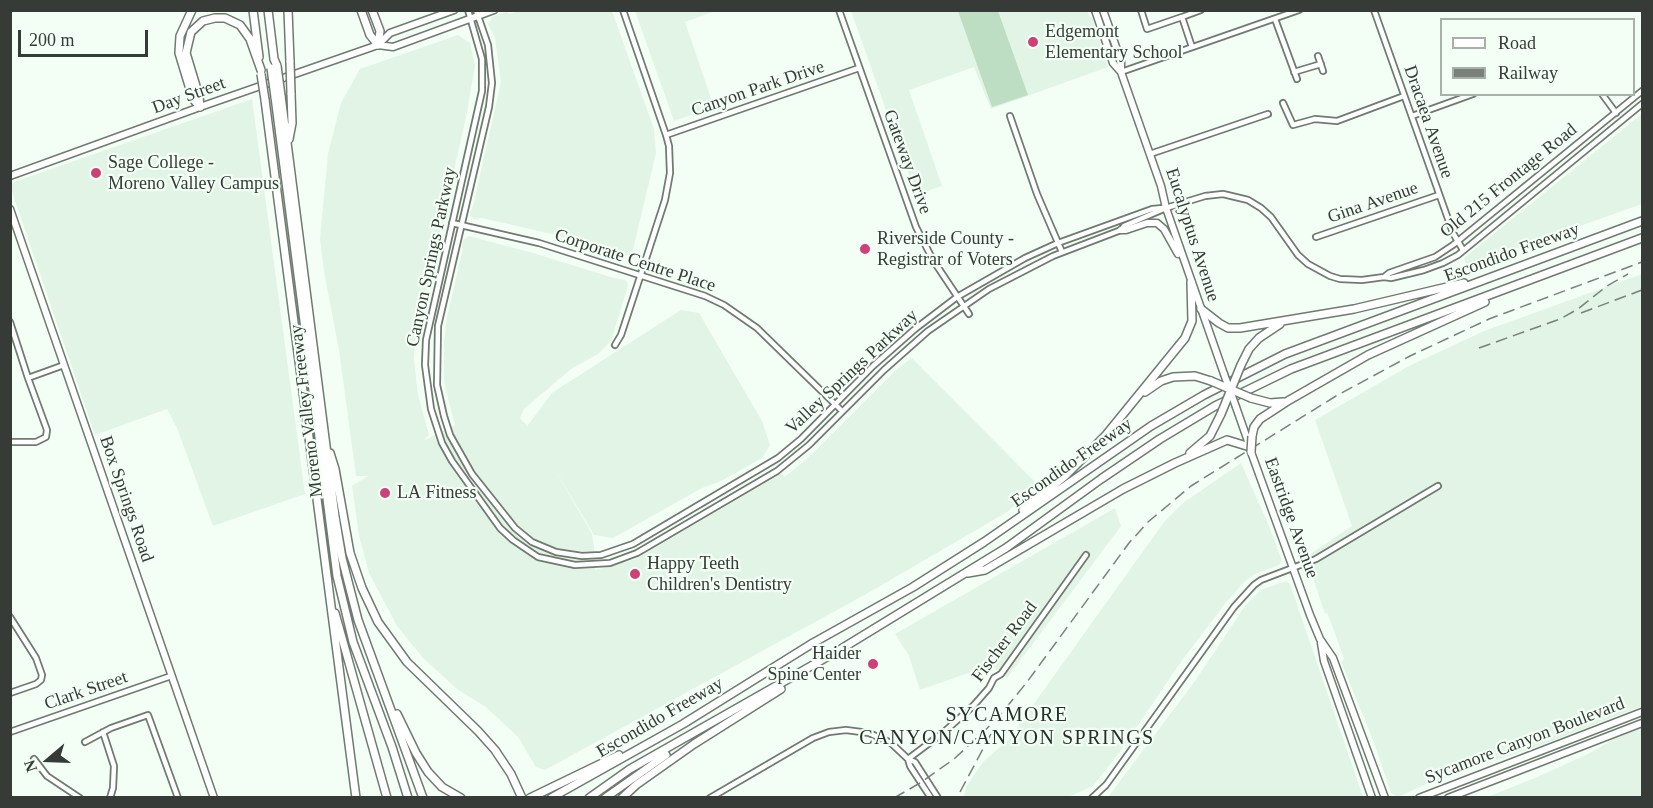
<!DOCTYPE html>
<html>
<head>
<meta charset="utf-8">
<style>
	body { margin:0 }
	#map { position:relative; width:1653px; height:808px; overflow:hidden; background:#f3fff5; font-family:"Times New Roman",serif }
	canvas { display:block }
	.frame { position:absolute; inset:0; border:12px solid #363b37; pointer-events:none }
	.legend { position:absolute; left:1440px; top:18px; width:195px; height:78px; box-sizing:border-box; background:#f3fff5; border:2px solid #a7b1a9; margin:0; padding:8px 10px; list-style:none; font-size:18px; color:#363b37 }
	.legend li { display:flex; align-items:center; gap:12px; height:30px }
	.legend b { width:30px; border:2px solid #a7b1a9 }
	.north { position:absolute; left:18px; top:730px; width:60px; height:60px; -webkit-text-stroke:4px #f3fff5; paint-order:stroke; rotate:251deg; font-size:16px; font-weight:700; line-height:24px; text-align:center; color:#363b37 }
	.north::after { content:''; display:block; margin:auto; width:21px; height:27px; background:#363b37; clip-path:polygon(50% 0,100% 100%,50% 72%,0 100%) }
	.scale { position:absolute; left:18px; top:30px; width:130px; height:27px; box-sizing:border-box; border:3px solid #363b37; border-top:0; padding-left:8px; font-size:18px; line-height:21px; white-space:nowrap; color:#363b37; -webkit-text-stroke:4px #f3fff5; paint-order:stroke }
</style>
</head>
<body>
<div id="map">
<canvas width="1653" height="808"></canvas>
<div class="frame"></div>
<ul class="legend">
<li><b style="height:8px;background:#fff"></b>Road</li>
<li><b style="height:8px;background:#79817a"></b>Railway</li>
</ul>
<div class="north">N</div>
<div class="scale">200 m</div>
</div>
<script>
const c = document.querySelector('canvas').getContext('2d');
c.lineJoin = 'round';
function fill(path, color) { c.fillStyle = color; c.fill(path, 'evenodd'); }
const poly = rows => new Path2D(rows.map(r => 'M' + r).join(''));
function stroke(path, color, width, dash) { c.strokeStyle = color; c.lineWidth = width; c.lineCap = dash ? 'butt' : 'round'; c.setLineDash(dash || []); c.stroke(path); }
function label(font, color, halo, rows, align = 'center') {
  c.font = font + ' "Times New Roman",serif'; c.lineWidth = 4.5; c.setLineDash([]); c.textBaseline = 'middle'; c.strokeStyle = halo; c.fillStyle = color; for (const [text, x, y, turn = 0] of rows) {
    c.save(); c.translate(x, y); c.rotate((+turn || 0) * Math.PI / 180); c.textAlign = isNaN(turn) ? turn : align; if (halo) c.strokeText(text, 0, 0); c.fillText(text, 0, 0); c.restore();
  }
}
fill(poly([
	[520,10,612,11,654,129,656,153,632,254,622,257,556,235,482,218,474,219,470,216,470,212,473,206,501,82,495,38,488,24,492,17,506,12,510,14],
	[635,11,716,11,685,22,714,107,674,121],
	[851,11,1087,11,1090,17,1092,17,1108,67,991,109,974,67,909,90,942,186,916,195],
	[458,35,470,43,475,65,467,113,415,342,414,359,418,395,429,435,423,441,455,425,444,383,444,343,446,322,463,248,462,245,463,240,469,236,533,253,614,278,625,280,627,282,628,286,611,341,598,354,571,369,524,409,520,418,528,427,528,425,552,393,561,387,681,310,699,313,762,421,770,445,762,458,721,481,702,488,613,538,594,535,551,463,592,534,594,547,595,570,636,559,782,473,784,477,791,472,812,454,898,368,912,358,1038,485,1007,512,868,593,545,770,536,767,518,737,486,707,457,689,423,658,397,626,369,573,359,536,352,486,368,476,356,476,339,350,324,272,320,238,328,154,341,103,360,69],
	[252,99,305,494,213,526,177,428,167,409,95,435,11,189,11,183],
	[1642,114,1642,204,1467,266,1464,258],
	[1642,274,1642,706,1544,744,1424,785,1398,797,1391,793,1373,740,1341,662,1344,659,1331,622,1327,613,1325,614,1312,575,1314,571,1309,555,1352,526,1315,420,1409,366,1484,331],
	[1241,463,1266,519,1282,560,1279,565,1255,574,1244,582,1225,604,1183,659,1119,753,1093,786,1068,797,964,797,966,787,983,762,1008,740,1164,522,1183,503],
	[1115,508,1121,526,1007,678,991,665,920,690,909,656,895,634],
	[1286,581,1290,584,1363,797,1108,797,1195,681,1245,606,1261,590],
	[1642,728,1642,797,1487,797,1535,778,1588,754,1616,738]
]), '#e2f4e5');
fill(poly([
	[958,11,998,11,1028,95,992,107]
]), '#bddec3');
const minor = poly([
	[468,10,482,59,482,91,426,340,425,365,431,409,442,443,452,461,500,528,513,540,538,557,575,565,610,563,637,553,777,471,809,445,884,370,928,331,989,289,1053,256,1121,230,1124,226,1166,208,1205,196,1223,194,1248,200,1261,208,1271,217,1298,255,1308,264,1330,276,1340,279,1362,280,1384,277,1391,278,1424,270,1443,263,1458,255,1642,104],
	[476,10,488,45,492,83,489,107,438,326,437,385,444,416,450,435,472,474,515,528,532,542,556,552,582,556,601,555,633,544,778,458,801,439,873,366,915,329,957,297,1025,258,1058,243,1152,209,1163,208],
	[839,10,916,227,933,260,969,314],
	[1141,10,1147,29,1182,17,1192,47],
	[1374,10,1453,233,1463,250],
	[1182,17,1201,10],
	[1275,19,1297,79],
	[1318,56,1323,71],
	[1121,72,1299,10],
	[1294,72,1321,64],
	[1602,94,1616,113],
	[1283,103,1293,125,1315,119,1337,121,1404,96],
	[1010,116,1037,194,1062,252],
	[1412,116,1473,94],
	[666,135,859,68],
	[1150,154,1268,114],
	[452,223,539,243,705,296,724,305,757,328,842,411],
	[1316,237,1439,195],
	[1384,277,1389,273,1435,257,1453,245,1642,91],
	[10,322,28,378,47,430,46,437,36,442,10,442],
	[615,345,621,335,641,274,665,200,670,173,669,146,666,135,623,10],
	[28,378,64,365],
	[10,617,36,658,42,675,41,680,36,684,10,693],
	[10,732,171,676],
	[103,732,114,766,113,788,110,798],
	[85,742,111,728,148,715,178,798],
	[34,759,47,776,80,798],
	[908,759,944,732,974,705,989,688,994,678,1001,674,1086,555],
	[908,759,910,766,931,798],
	[710,798,813,738,829,732,846,730,869,733,891,743,908,759,915,762,938,798],
	[1092,798,1106,785,1234,607,1254,585,1261,580,1316,559,1438,486]
]);
const major = poly([
	[1095,10,1113,63,1121,72,1161,186,1166,208,1224,374],
	[1103,10,1121,61,1121,72],
	[378,45,393,47,494,10],
	[10,176,200,107,378,45,390,33,454,10],
	[10,209,214,798],
	[1121,230,1126,230,1147,223,1157,223,1164,229,1178,254],
	[1236,407,1250,447],
	[1251,452,1310,615,1320,639,1333,658,1385,798],
	[1321,643,1324,661,1372,798],
	[1419,798,1642,712],
	[1448,798,1642,723]
]);
const highway = poly([
	[192,10,180,36,179,53,193,99,200,107],
	[253,10,259,57],
	[268,10,274,59,277,66],
	[288,10,290,62],
	[361,10,370,35,378,45],
	[372,10,380,31,378,45],
	[281,96,335,516,342,558,358,620,423,798],
	[275,97,337,576,353,642,392,747,408,798],
	[265,100,356,798],
	[200,107,199,96,186,53,191,32,203,21,215,18,225,18,240,25,250,39,261,70],
	[289,139,292,123,291,93],
	[1201,309,1219,323,1228,328,1240,328,1354,309,1464,283],
	[1241,365,1249,349,1259,338,1280,324],
	[1145,392,1161,381,1173,377,1195,376,1211,381],
	[1251,398,1270,403,1283,402],
	[1252,436,1254,427,1260,419,1286,402,1368,355,1485,302],
	[330,453,335,469,350,553,362,588,378,622,407,662,478,731,495,750,511,774,522,798],
	[1190,453,1210,436,1221,414],
	[1023,510,1065,476,1106,435,1185,338,1192,321,1191,282],
	[968,573,985,570,1123,489,1175,463,1227,440,1250,447],
	[335,613,387,798],
	[397,714,416,753,428,772,442,787,461,798],
	[530,798,619,755],
	[551,798,683,724,813,643,913,587,984,542,1151,426,1204,395,1285,354,1642,221],
	[589,798,630,769,841,649,1006,548,1101,479,1160,439,1215,406,1291,369,1642,238],
	[605,798,666,755],
	[622,798,636,785,694,744,781,689]
]);
stroke(minor, '#6f7a71', 8);
stroke(major, '#6f7a71', 9);
stroke(highway, '#6f7a71', 10);
stroke(minor, '#fff', 4.5);
stroke(major, '#fff', 6);
stroke(highway, '#fff', 7);
stroke(poly([
	[1581,313,1642,290],
	[1479,348,1560,319,1578,309,1607,286,1628,274],
	[960,792,992,732],
	[894,798,920,783,954,759,997,719,1027,682,1129,543,1148,522,1191,486,1336,396,1410,356,1489,319,1642,262]
]), '#79817a', 1.5, [12, 6]);
const majorBridge = poly([
	[1224,374,1236,407]
]);
const highwayBridge = poly([
	[290,62,291,93],
	[277,66,281,96],
	[271,68,275,97],
	[261,74,265,100],
	[1211,381,1251,398],
	[1221,414,1241,365],
	[1251,452,1252,436]
]);
stroke(majorBridge, '#6f7a71', 9, []);
stroke(highwayBridge, '#6f7a71', 10, []);
stroke(majorBridge, '#fff', 6);
stroke(highwayBridge, '#fff', 7);
for (const [x, y, r, color] of [
	[1033,42,6,"#cc4177"],
	[96,173,6,"#cc4177"],
	[865,249,6,"#cc4177"],
	[385,493,6,"#cc4177"],
	[635,574,6,"#cc4177"],
	[873,664,6,"#cc4177"]
]) { const dot = new Path2D(); dot.arc(x, y, r, 0, 2 * Math.PI); c.fillStyle = color; c.fill(dot); stroke(dot, '#f3fff5', 2); }
label('18px', '#363b37', '#f3fff5', [
	["Edgemont",1045,32],
	["Elementary School",1045,53],
	["Sage College -",108,163],
	["Moreno Valley Campus",108,184],
	["Riverside County -",877,239],
	["Registrar of Voters",877,260],
	["LA Fitness",397,493],
	["Happy Teeth",647,564],
	["Children's Dentistry",647,585],
	["Haider",861,654,"right"],
	["Spine Center",861,675,"right"]
], 'left');
label('18px', '#363b37', '#f3fff5', [
	["Canyon Park Drive",758,89,-19],
	["Day Street",189,96,-20],
	["Dracaea Avenue",1428,122,71],
	["Gateway Drive",907,162,70],
	["Old 215 Frontage Road",1509,181,-39],
	["Gina Avenue",1373,203,-19],
	["Eucalyptus Avenue",1192,235,72],
	["Escondido Freeway",1512,253,-20],
	["Canyon Springs Parkway",432,257,-78],
	["Corporate Centre Place",635,261,18],
	["Valley Springs Parkway",852,372,-43],
	["Moreno Valley Freeway",307,411,-97],
	["Escondido Freeway",1072,463,-35],
	["Box Springs Road",126,499,71],
	["Eastridge Avenue",1291,518,70],
	["Fischer Road",1005,642,-53],
	["Clark Street",86,691,-19],
	["Escondido Freeway",660,718,-30],
	["Sycamore Canyon Boulevard",1525,741,-21]
]);
c.letterSpacing = '1.5px';
label('20px', '#273028', '#f3fff5', [
	["SYCAMORE",1007,716],
	["CANYON/CANYON SPRINGS",1007,739]
]);
c.letterSpacing = '0px';
</script>
</body>
</html>
